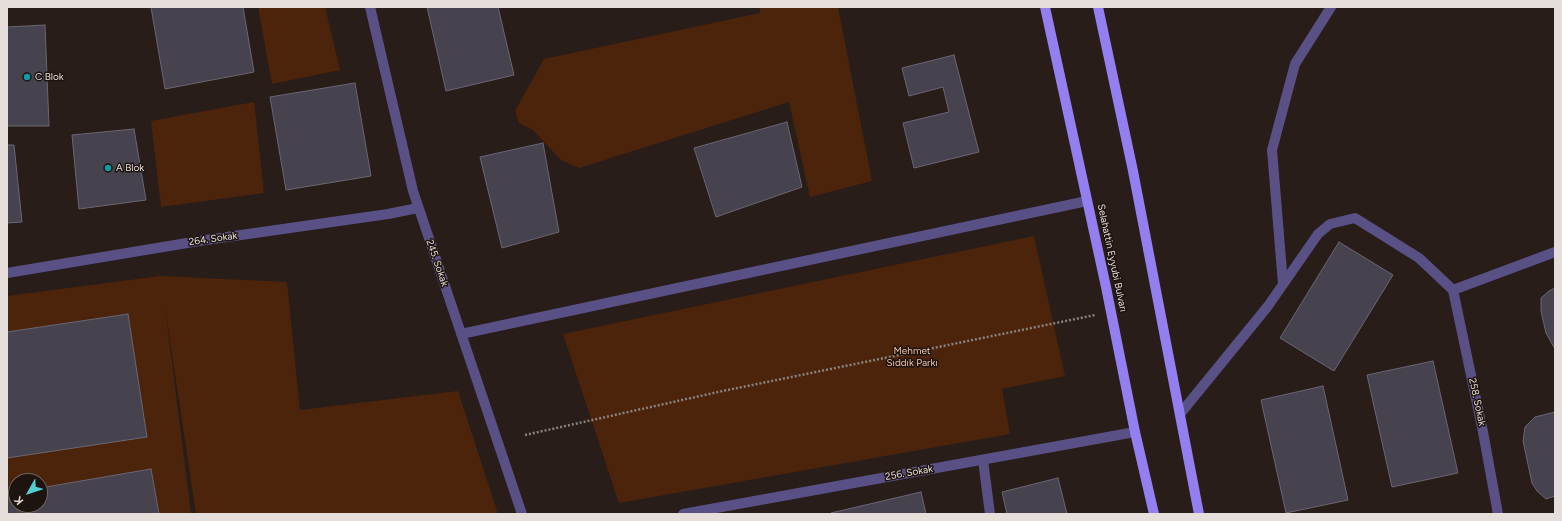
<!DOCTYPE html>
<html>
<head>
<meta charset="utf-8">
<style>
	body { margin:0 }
	#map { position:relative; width:1562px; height:521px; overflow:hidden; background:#281d18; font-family:Figtree,sans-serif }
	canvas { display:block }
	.frame { position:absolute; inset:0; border:8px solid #e6deda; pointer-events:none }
	.north { position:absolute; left:8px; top:473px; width:40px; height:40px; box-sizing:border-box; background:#1e140f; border:1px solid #6e6560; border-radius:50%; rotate:231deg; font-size:11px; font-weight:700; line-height:16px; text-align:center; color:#e6deda }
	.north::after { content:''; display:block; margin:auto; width:14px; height:18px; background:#52ccd1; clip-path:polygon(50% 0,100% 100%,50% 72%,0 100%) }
</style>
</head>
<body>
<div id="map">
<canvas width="1562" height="521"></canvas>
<div class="frame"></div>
<div class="north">K</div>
</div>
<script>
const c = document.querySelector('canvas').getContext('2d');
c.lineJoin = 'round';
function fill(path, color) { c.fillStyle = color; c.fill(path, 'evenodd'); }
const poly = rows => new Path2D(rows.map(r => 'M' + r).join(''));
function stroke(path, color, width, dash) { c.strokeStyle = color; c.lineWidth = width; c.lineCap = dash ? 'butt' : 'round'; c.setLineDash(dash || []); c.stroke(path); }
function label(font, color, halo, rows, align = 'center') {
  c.font = font + ' Figtree,sans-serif'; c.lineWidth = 3; c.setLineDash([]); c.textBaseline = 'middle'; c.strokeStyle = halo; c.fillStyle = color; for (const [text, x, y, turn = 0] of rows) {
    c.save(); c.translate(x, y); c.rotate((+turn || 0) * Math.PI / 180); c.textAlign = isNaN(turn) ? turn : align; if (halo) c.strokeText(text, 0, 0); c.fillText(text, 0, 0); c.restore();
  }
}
fill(poly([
	[258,7,325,7,340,70,272,84],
	[760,7,838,7,872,181,810,197,789,102,579,168,561,160,533,130,519,123,515,111,544,59,760,13],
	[254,102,264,193,161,207,151,121],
	[1034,236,1065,376,1002,389,1010,434,619,503,563,334],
	[160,276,287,282,300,410,458,391,498,514,196,514,165,307,191,514,7,514,7,296],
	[16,481,40,481,40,505,16,505]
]), '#4c240c');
const building = poly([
	[151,7,243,7,254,72,165,89,151,7],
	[427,7,498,7,514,75,446,91,427,7],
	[45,25,49,126,7,126,7,27,45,25],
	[954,55,979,152,914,168,903,123,949,112,943,87,909,96,902,68,954,55],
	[355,83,371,176,286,190,270,97,355,83],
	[787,122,802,187,716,217,694,148,787,122],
	[134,129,146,200,79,209,72,135,134,129],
	[543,143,559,232,502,248,480,157,543,143],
	[7,145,14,145,22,222,7,223,7,145],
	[1339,242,1393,275,1334,371,1280,338,1339,242],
	[1555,288,1555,349,1546,333,1541,311,1541,298,1549,291,1555,288],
	[128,314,147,437,7,458,7,332,128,314],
	[1433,361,1458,473,1392,487,1367,375,1433,361],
	[1323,386,1348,500,1286,513,1261,400,1323,386],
	[1555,412,1555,496,1546,499,1537,491,1532,483,1523,441,1525,427,1535,417,1555,412],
	[151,469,159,514,7,514,7,493,16,492,16,505,40,505,40,488,151,469],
	[1058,478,1067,514,1007,514,1002,492,1058,478],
	[921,492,926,514,831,514,831,513,921,492]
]);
fill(building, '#46424e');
stroke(building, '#6a6673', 1);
stroke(poly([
	[525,435,718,392,1095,315]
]), '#8c827e', 2.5, [2, 2]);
stroke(poly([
	[983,460,990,514]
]), '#595186', 10);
stroke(poly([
	[370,7,413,191,522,514],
	[7,273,199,241,388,214,418,208],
	[1283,284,1272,150,1295,64,1331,7],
	[1453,290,1483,432,1498,514],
	[461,334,1087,201],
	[1180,414,1268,306,1318,234,1330,224,1355,218,1419,258,1453,290,1555,252],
	[683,514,1135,432]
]), '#595186', 10);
stroke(poly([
	[1045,7,1106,287,1135,432,1154,514],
	[1098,7,1133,171,1199,514]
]), '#937fef', 10);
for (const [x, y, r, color] of [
	[27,77,4,"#0f9aa8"],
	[108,168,4,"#0f9aa8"]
]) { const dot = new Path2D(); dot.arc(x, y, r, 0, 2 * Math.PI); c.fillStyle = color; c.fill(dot); stroke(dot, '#1e140f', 1.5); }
label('10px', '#e6deda', '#1e140f', [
	["C Blok",35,77],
	["A Blok",116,168]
], 'left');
label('10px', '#e6deda', '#1e140f', [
	["264. Sokak",213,239,-8],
	["Selahattin Eyyubi Bulvarı",1112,258,78],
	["245. Sokak",437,263,71],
	["258. Sokak",1477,402,78],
	["256. Sokak",909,473,-10]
]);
label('10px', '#f2c2aa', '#1e140f', [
	["Mehmet",912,351],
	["Sıddık Parkı",912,363]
]);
</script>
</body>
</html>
